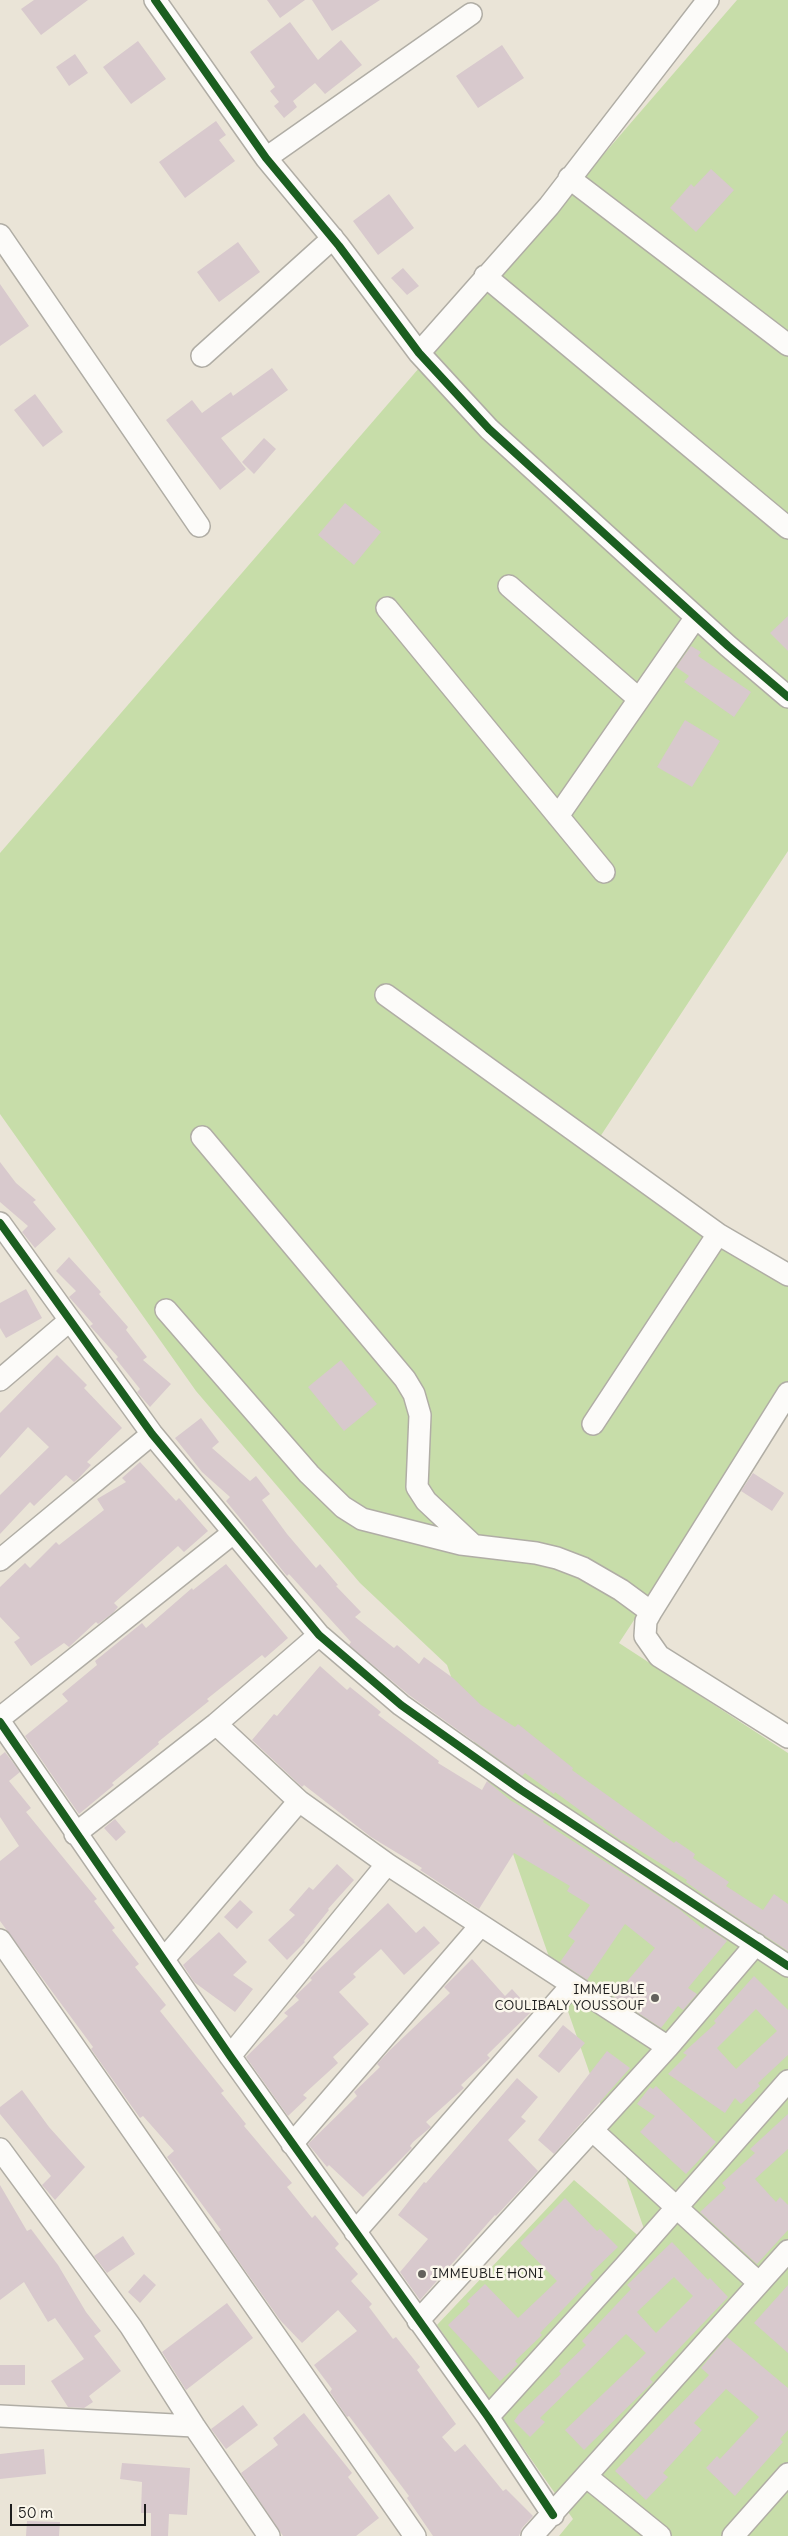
<!DOCTYPE html>
<html>
<head>
<meta charset="utf-8">
<style>
	body { margin:0 }
	#map { position:relative; width:788px; height:2536px; overflow:hidden; background:#eae4d7; font-family:Delius,sans-serif }
	canvas { display:block }
	.scale { position:absolute; left:10px; top:2504px; width:136px; height:22px; box-sizing:border-box; border:2px solid #1c1c1c; border-top:0; padding-left:6px; font-size:15px; line-height:18px; white-space:nowrap; color:#1c1c1c; -webkit-text-stroke:4px #fbf7ec; paint-order:stroke }
</style>
</head>
<body>
<div id="map">
<canvas width="788" height="2536"></canvas>
<div class="scale">50 m</div>
</div>
<script>
const c = document.querySelector('canvas').getContext('2d');
c.lineJoin = 'round';
function fill(path, color) { c.fillStyle = color; c.fill(path, 'evenodd'); }
const poly = rows => new Path2D(rows.map(r => 'M' + r).join(''));
function stroke(path, color, width, dash) { c.strokeStyle = color; c.lineWidth = width; c.lineCap = dash ? 'butt' : 'round'; c.setLineDash(dash || []); c.stroke(path); }
function label(font, color, halo, rows, align = 'center') {
  c.font = font + ' Delius,sans-serif'; c.lineWidth = 5; c.setLineDash([]); c.textBaseline = 'middle'; c.strokeStyle = halo; c.fillStyle = color; for (const [text, x, y, turn = 0] of rows) {
    c.save(); c.translate(x, y); c.rotate((+turn || 0) * Math.PI / 180); c.textAlign = isNaN(turn) ? turn : align; if (halo) c.strokeText(text, 0, 0); c.fillText(text, 0, 0); c.restore();
  }
}
fill(poly([
	[737,0,788,0,788,851,594,1146,788,1273,788,1385,619,1643,788,1753,788,2536,559,2536,573,2519,437,2325,574,2180,650,2246,447,1665,360,1583,196,1391,0,1114,0,853]
]), '#c7dda9');
fill(poly([
	[34,0,88,0,41,35,21,9],
	[267,0,305,0,280,18],
	[312,0,380,0,332,31],
	[290,22,318,60,341,40,362,65,325,94,315,83,293,101,297,107,284,118,274,106,279,102,270,91,275,87,250,52],
	[138,41,166,79,131,104,103,67],
	[502,45,524,78,478,108,456,76],
	[75,54,88,73,69,86,56,67],
	[216,121,226,135,219,140,235,161,185,198,159,162],
	[711,169,734,190,696,232,670,208,691,184,694,187],
	[389,194,414,228,378,255,353,221],
	[238,242,260,272,219,302,197,272],
	[403,268,419,286,407,295,391,278],
	[0,284,29,326,0,346],
	[272,368,288,390,221,438,246,469,220,490,166,420,192,400,202,413,231,392,233,396],
	[35,394,63,432,43,447,14,410],
	[264,438,276,449,254,474,242,462],
	[345,503,381,532,354,565,318,535],
	[788,616,788,651,770,633],
	[691,646,701,652,698,656,751,692,734,717,684,682,689,676,676,667],
	[685,720,720,741,692,787,657,767],
	[0,1162,16,1183,36,1200,33,1202,56,1229,35,1248,22,1232,28,1226,0,1202],
	[69,1257,101,1292,99,1294,128,1327,126,1330,147,1357,143,1360,171,1384,150,1407,137,1392,140,1389,116,1359,118,1357,90,1326,93,1324,69,1297,76,1291,56,1271],
	[26,1289,42,1318,6,1338,0,1328,0,1303],
	[57,1355,87,1385,84,1388,122,1428,87,1462,91,1465,78,1479,74,1482,66,1475,34,1506,30,1502,0,1534,0,1495,49,1447,28,1427,0,1458,0,1413],
	[341,1360,377,1404,344,1431,308,1387],
	[201,1418,219,1442,212,1448,250,1481,256,1476,270,1494,262,1500,287,1534,316,1568,320,1564,338,1585,336,1586,361,1612,355,1617,394,1648,397,1645,419,1664,424,1657,453,1678,481,1705,515,1727,518,1724,573,1768,572,1770,674,1843,676,1841,695,1854,693,1858,729,1882,726,1886,763,1910,774,1894,788,1904,788,1951,721,1907,686,1882,687,1880,623,1840,622,1841,619,1839,555,1792,554,1794,525,1773,522,1776,409,1695,349,1645,351,1642,289,1574,287,1576,226,1501,230,1497,202,1472,175,1438],
	[140,1462,176,1501,179,1498,208,1531,184,1552,178,1546,114,1603,118,1607,113,1613,98,1624,96,1622,69,1647,64,1643,31,1666,14,1642,20,1638,0,1617,0,1587,25,1563,30,1568,56,1542,59,1545,104,1510,97,1499,126,1482,122,1478],
	[753,1473,784,1493,772,1511,741,1491],
	[226,1564,288,1638,265,1658,262,1655,207,1699,209,1701,158,1742,159,1744,112,1783,114,1785,79,1814,25,1736,68,1701,62,1694,97,1665,95,1661,142,1623,146,1628,192,1588,193,1590],
	[320,1666,347,1690,350,1687,381,1712,378,1715,439,1761,438,1763,482,1790,487,1781,510,1800,544,1820,543,1822,679,1909,703,1929,705,1926,727,1941,688,1988,697,1994,683,2010,678,2006,661,2028,614,1997,655,1948,625,1924,587,1980,560,1962,575,1941,568,1936,590,1905,567,1891,570,1886,514,1853,479,1909,420,1870,422,1868,371,1837,304,1785,302,1787,252,1740,274,1714,277,1716],
	[5,1752,20,1772,9,1781,31,1808,26,1812,97,1899,94,1901,115,1928,112,1930,139,1964,135,1967,166,2005,160,2011,224,2091,221,2093,246,2124,244,2126,292,2183,287,2187,312,2218,315,2215,339,2244,335,2248,358,2274,351,2281,372,2304,369,2307,393,2339,396,2337,420,2367,417,2370,456,2424,442,2437,455,2452,465,2444,503,2491,506,2489,533,2516,522,2528,519,2536,433,2536,407,2498,409,2496,349,2416,347,2417,330,2392,332,2389,314,2365,357,2331,338,2310,302,2343,280,2320,218,2232,221,2230,167,2157,174,2151,143,2116,140,2118,91,2049,93,2047,0,1921,0,1861,19,1846,0,1817,0,1756],
	[115,1819,126,1832,116,1841,104,1828],
	[337,1864,354,1880,328,1909,329,1910,304,1941,305,1942,287,1960,268,1940,295,1915,289,1910,309,1887,313,1890],
	[240,1900,253,1912,237,1929,224,1917],
	[388,1903,416,1933,424,1926,440,1943,404,1975,381,1949,353,1974,356,1977,339,1992,369,2024,333,2057,338,2063,303,2095,307,2098,288,2116,246,2057,288,2016,284,2013,299,2000,295,1996,312,1980,310,1978,314,1974],
	[219,1932,247,1962,233,1975,253,1989,235,2012,194,1982,183,1965],
	[472,1959,505,1996,512,1989,532,2011,487,2055,490,2058,461,2085,464,2088,426,2122,431,2127,413,2142,410,2146,412,2148,363,2197,329,2165,327,2167,308,2144,357,2096,354,2092,380,2067,377,2064,390,2050,450,1993,444,1987],
	[754,1976,788,2010,788,2055,758,2083,760,2086,741,2104,735,2098,725,2113,668,2074,687,2055,683,2053,716,2023,714,2021],
	[756,2009,777,2031,736,2069,717,2048],
	[563,2025,585,2043,559,2073,538,2056],
	[607,2051,630,2068,554,2154,538,2140],
	[517,2078,538,2097,521,2117,526,2121,508,2140,538,2171,496,2216,495,2215,420,2300,400,2272,428,2239,398,2215,424,2182,426,2183],
	[656,2086,716,2142,686,2174,640,2132,655,2116,637,2104,650,2087,653,2089],
	[22,2090,49,2127,85,2167,55,2200,42,2185,51,2176,0,2114,0,2107],
	[788,2114,788,2149,755,2179,776,2202,780,2197,788,2205,788,2230,757,2264,700,2212,726,2188,722,2183,755,2153,750,2149],
	[0,2185,27,2231,31,2229,58,2265,86,2312,101,2331,94,2336,121,2371,89,2396,93,2402,84,2408,68,2407,51,2381,84,2359,55,2318,48,2322,24,2282,0,2300],
	[565,2198,597,2231,600,2229,618,2247,590,2274,593,2278,540,2333,542,2335,515,2361,518,2364,500,2381,448,2325,470,2304,467,2301,485,2284,518,2318,557,2281,520,2243],
	[123,2236,135,2254,107,2273,94,2256],
	[672,2242,708,2280,710,2278,728,2297,650,2379,653,2382,584,2450,565,2430,646,2353,626,2334,540,2418,545,2422,530,2437,514,2421,519,2414,561,2374,559,2371,586,2345,582,2341,631,2289,627,2285],
	[674,2277,693,2296,656,2333,637,2312],
	[144,2274,156,2285,140,2303,128,2292],
	[788,2285,788,2353,754,2323],
	[227,2303,253,2338,186,2390,162,2352],
	[727,2337,788,2388,788,2430,780,2439,783,2442,735,2496,706,2468,717,2456,720,2459,759,2417,726,2389,694,2423,702,2430,663,2473,668,2477,646,2500,615,2471,709,2375,701,2368],
	[0,2365,25,2365,25,2385,0,2385],
	[243,2405,258,2425,226,2449,211,2429],
	[304,2413,352,2473,348,2477,379,2518,356,2536,283,2536,241,2473,278,2445,273,2438],
	[44,2449,46,2474,0,2479,0,2454],
	[122,2463,190,2468,187,2515,169,2514,168,2536,151,2536,151,2513,141,2513,142,2482,120,2479],
	[27,2521,60,2522,59,2536,26,2536]
]), '#d8c9cd');
const minor = poly([
	[155,0,266,158,339,246,419,353,489,429,728,646,788,697],
	[266,158,471,14],
	[569,178,788,345],
	[0,235,199,526],
	[485,276,788,528],
	[419,353,549,206,708,0],
	[202,356,333,238],
	[509,586,639,699],
	[387,608,604,872],
	[558,816,696,617],
	[386,995,718,1234,788,1275],
	[202,1137,405,1379,414,1394,420,1415,417,1487,426,1501,473,1545],
	[0,1223,152,1434,319,1635,401,1705,521,1790,788,1966],
	[166,1310,309,1474,343,1507,362,1519,461,1544,536,1553,557,1558,583,1568,621,1590,651,1612],
	[0,1380,69,1321],
	[788,1393,651,1612,646,1621,645,1636,659,1656,788,1737],
	[593,1424,718,1234],
	[0,1560,152,1434],
	[0,1718,233,1533],
	[0,1722,230,2056,488,2417,553,2515],
	[216,1724,299,1801,387,1864,668,2047],
	[75,1834,216,1724,319,1635],
	[0,1940,415,2536],
	[164,1959,299,1801],
	[230,2056,387,1864],
	[592,2130,759,2283],
	[292,2144,480,1926],
	[0,2149,131,2327,194,2426,269,2536],
	[355,2232,572,1985],
	[418,2321,668,2047,756,1944],
	[0,2416,194,2426],
	[488,2417,625,2266,788,2081],
	[587,2477,660,2536],
	[532,2536,788,2251],
	[733,2536,788,2474]
]);
stroke(minor, '#b0ada5', 24);
stroke(minor, '#fcfbf9', 21);
stroke(poly([
	[155,0,266,158,339,246,419,353,489,429,728,646,788,697],
	[0,1223,152,1434,319,1635,401,1705,521,1790,788,1966],
	[0,1722,230,2056,488,2417,553,2515]
]), '#1b5e20', 8);
for (const [x, y, r, color] of [
	[655,1998,5,"#64625d"],
	[422,2274,5,"#64625d"]
]) { const dot = new Path2D(); dot.arc(x, y, r, 0, 2 * Math.PI); c.fillStyle = color; c.fill(dot); stroke(dot, '#fbf7ec', 2); }
label('14px', '#1c1c1c', '#fbf7ec', [
	["IMMEUBLE",645,1990],
	["COULIBALY YOUSSOUF",645,2006],
	["IMMEUBLE HONI",432,2274,"left"]
], 'right');
</script>
</body>
</html>
